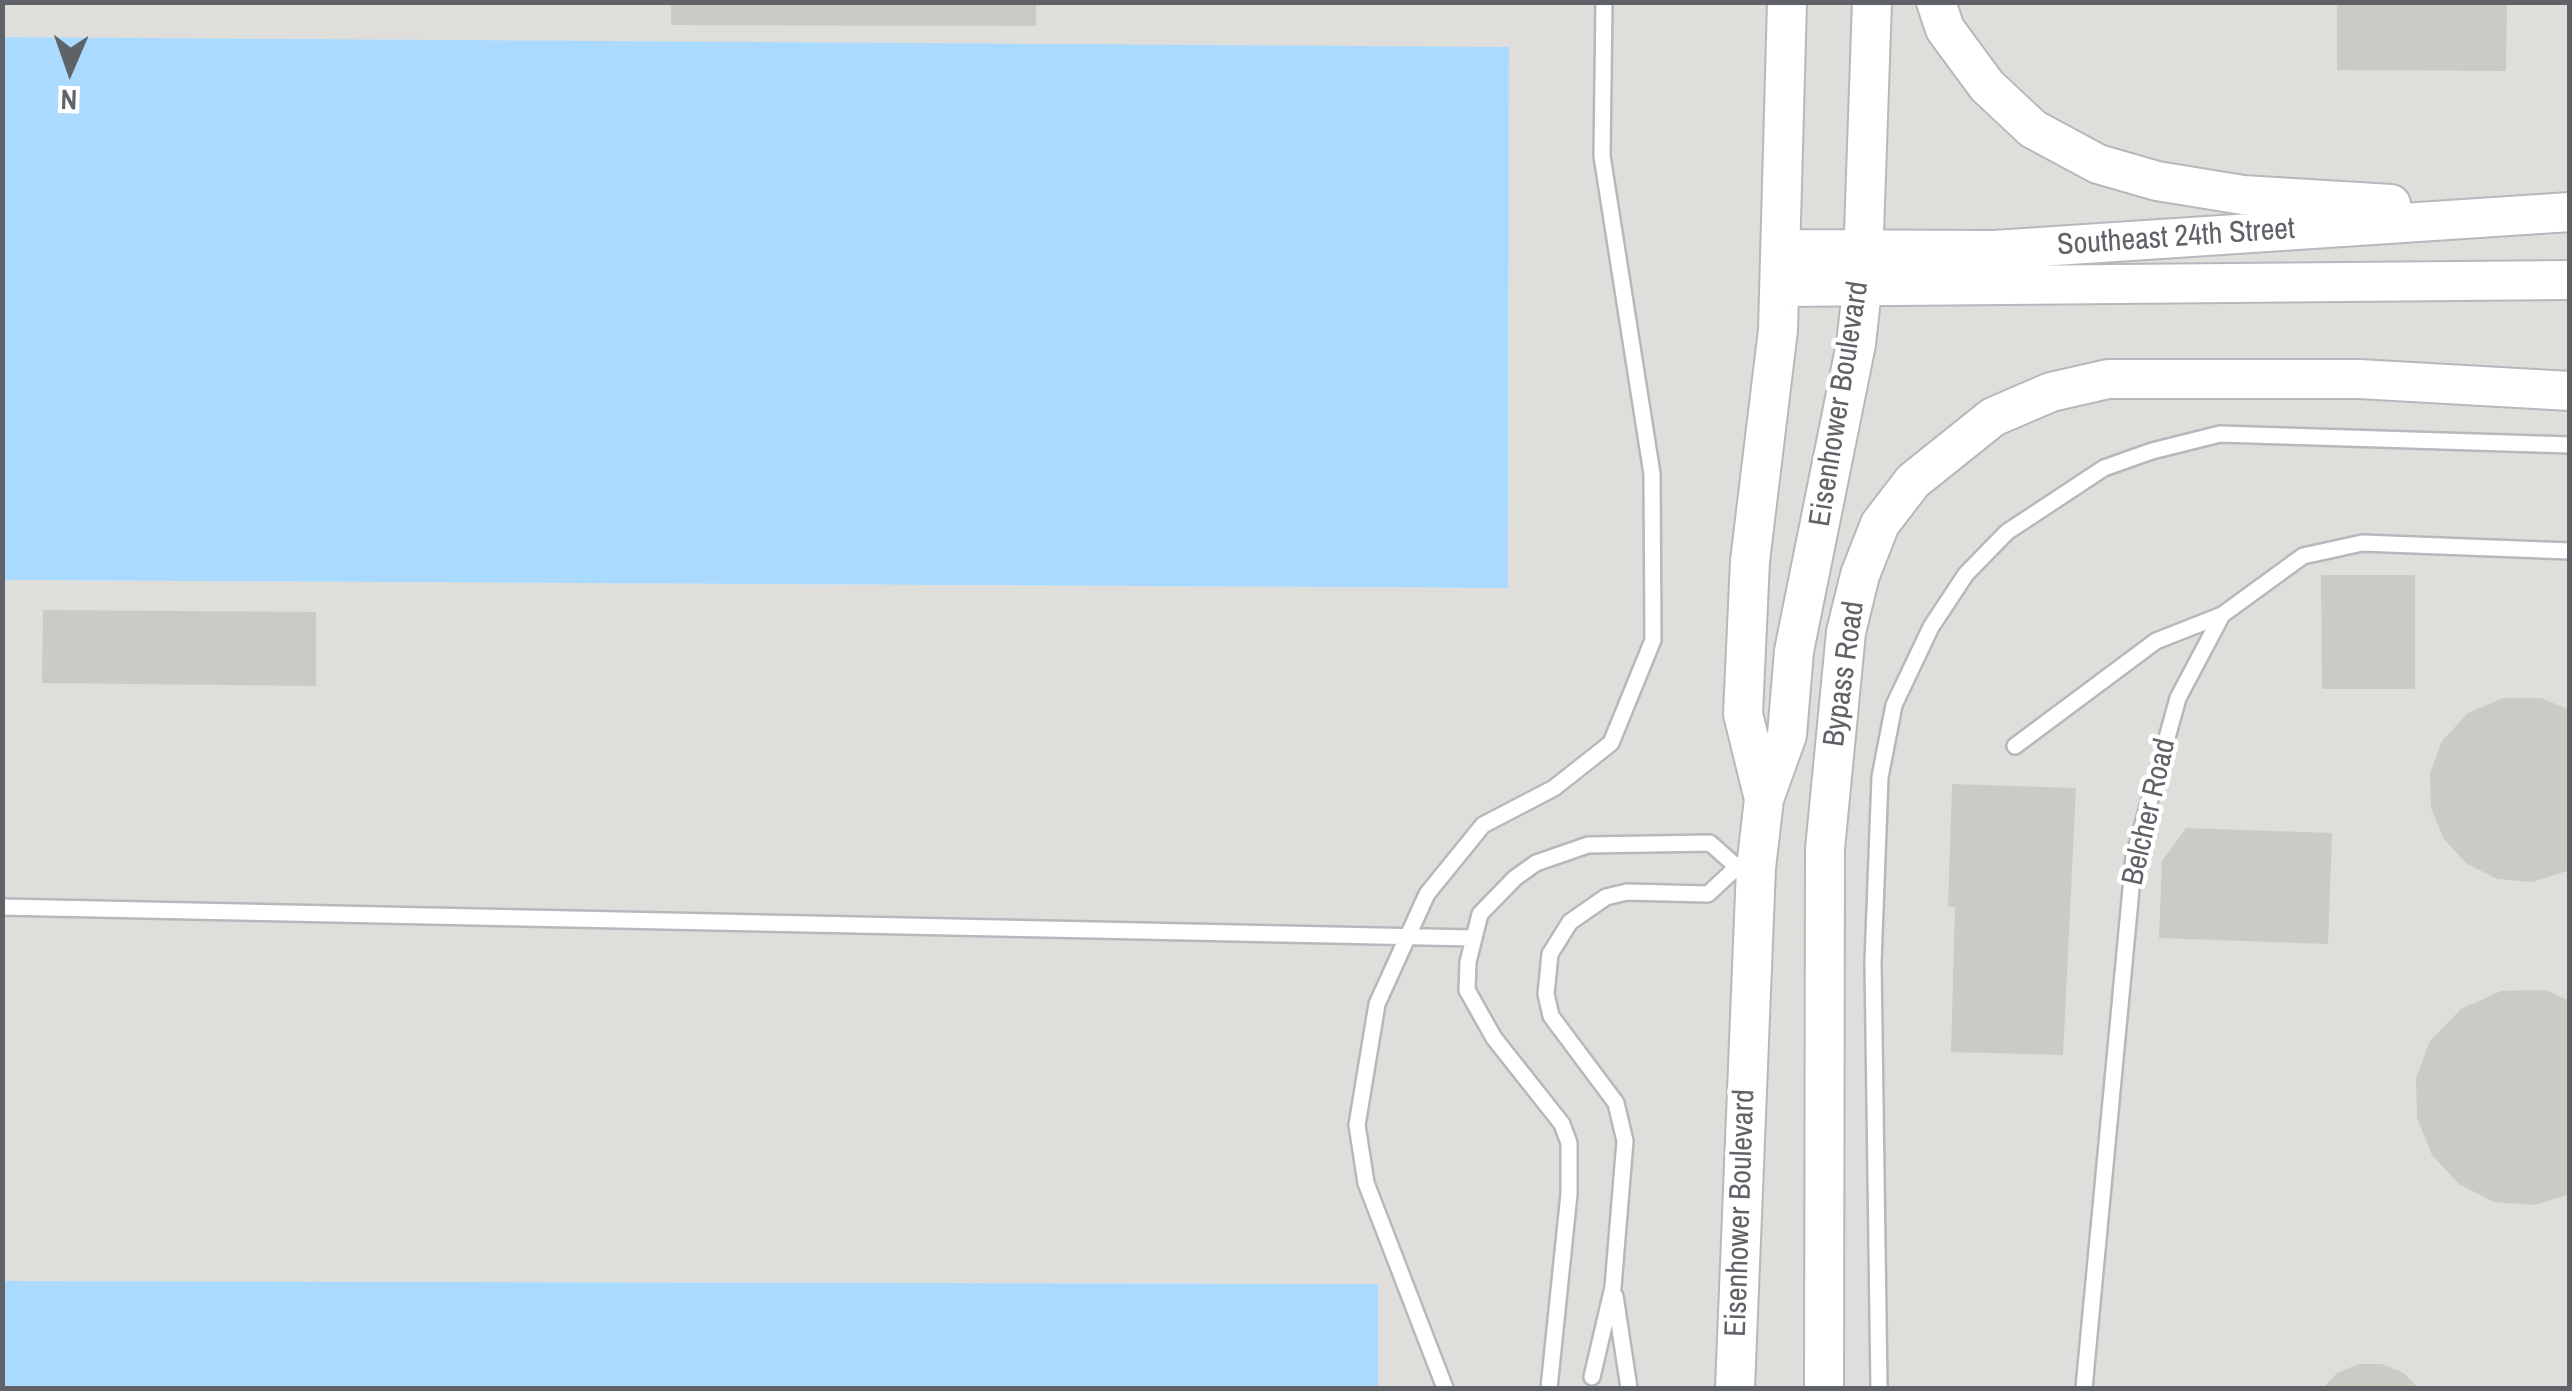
<!DOCTYPE html>
<html>
<head>
<meta charset="utf-8">
<style>
	body { margin:0 }
	#map { position:relative; width:2572px; height:1391px; overflow:hidden; background:#f1efe8; font-family:"Archivo Narrow",sans-serif }
	canvas { display:block }
	.frame { position:absolute; inset:0; border:5px solid #5f6368; pointer-events:none }
	.north { position:absolute; left:20px; top:20px; width:100px; height:100px; -webkit-text-stroke:8px #fff; paint-order:stroke; rotate:182deg; font-size:28px; font-weight:700; line-height:40px; text-align:center; color:#5f6368 }
	.north::after { content:''; display:block; margin:auto; width:35px; height:45px; background:#5f6368; clip-path:polygon(50% 0,100% 100%,50% 72%,0 100%) }
</style>
</head>
<body>
<div id="map">
<canvas width="2572" height="1391"></canvas>
<div class="frame"></div>
<div class="north">N</div>
</div>
<script>
const c = document.querySelector('canvas').getContext('2d');
c.lineJoin = 'round';
function fill(path, color) { c.fillStyle = color; c.fill(path, 'evenodd'); }
const poly = rows => new Path2D(rows.map(r => 'M' + r).join(''));
function stroke(path, color, width, dash) { c.strokeStyle = color; c.lineWidth = width; c.lineCap = dash ? 'butt' : 'round'; c.setLineDash(dash || []); c.stroke(path); }
function label(font, color, halo, rows, align = 'center') {
  c.font = font + ' "Archivo Narrow",sans-serif'; c.lineWidth = 9; c.setLineDash([]); c.textBaseline = 'middle'; c.strokeStyle = halo; c.fillStyle = color; for (const [text, x, y, turn = 0] of rows) {
    c.save(); c.translate(x, y); c.rotate((+turn || 0) * Math.PI / 180); c.textAlign = isNaN(turn) ? turn : align; if (halo) c.strokeText(text, 0, 0); c.fillText(text, 0, 0); c.restore();
  }
}
fill(poly([
	[3,2,2569,3,2569,1388,1378,1388,1377,1284,3,1281,3,580,1508,588,1509,48,3,37]
]), '#e0deda');
fill(poly([
	[3,37,1509,47,1508,588,3,580],
	[3,1281,1378,1284,1378,1388,3,1388]
]), '#aadaff');
fill(poly([
	[671,2,1036,2,1036,26,671,25],
	[2337,2,2507,2,2506,71,2337,70],
	[2321,575,2415,575,2415,689,2322,689],
	[43,610,316,612,316,686,42,683],
	[2503,698,2541,698,2570,710,2570,870,2532,882,2497,879,2467,864,2444,839,2431,808,2430,773,2442,741,2468,713],
	[1952,784,2076,788,2063,1055,1951,1052,1955,907,1948,907],
	[2186,828,2332,833,2328,944,2159,938,2162,861],
	[2545,990,2570,1001,2570,1194,2534,1205,2494,1202,2459,1184,2432,1155,2417,1118,2416,1078,2430,1041,2461,1009,2501,991],
	[2359,1364,2382,1364,2404,1373,2418,1388,2323,1388,2337,1373]
]), '#cccac5');
const service = poly([
	[2015,746,2156,641,2222,615],
	[2,907,1473,938],
	[1615,1296,1629,1388],
	[1592,1377,1613,1287,1625,1141,1616,1103,1551,1016,1546,994,1550,954,1570,922,1606,897,1627,892,1708,894,1737,867],
	[1445,1388,1366,1183,1357,1125,1377,1004,1427,894,1483,825,1554,788,1611,743,1653,640,1652,474,1602,156,1604,2],
	[1549,1388,1569,1194,1569,1143,1562,1124,1494,1038,1467,990,1468,962,1480,914,1515,878,1536,863,1588,845,1710,843,1737,867,1754,868],
	[1879,1388,1873,962,1880,777,1894,705,1931,627,1966,574,2007,532,2104,468,2152,451,2220,434,2570,445],
	[2084,1388,2134,857,2178,698,2222,615,2303,556,2362,543,2570,551]
]);
const tertiary = poly([
	[1936,2,1945,29,1987,86,2033,129,2098,164,2157,181,2243,195,2391,204],
	[1781,249,1994,250,2570,212],
	[1780,287,2570,280],
	[1764,799,1743,714,1750,561,1778,330,1787,2],
	[1735,1388,1756,868,1764,799,1787,735,1794,651,1856,344,1862,290,1872,2],
	[1824,1388,1825,849,1846,632,1860,575,1880,524,1913,481,1993,417,2051,392,2108,379,2359,379,2570,391]
]);
stroke(service, '#b5b8bc', 20);
stroke(tertiary, '#b5b8bc', 42);
stroke(service, '#fff', 15);
stroke(tertiary, '#fff', 38);
label('30px', '#5f6368', '#fff', [
	["Southeast 24th Street",2176,238,-4],
	["Eisenhower Boulevard",1840,404,-81],
	["Bypass Road",1845,674,-82],
	["Belcher Road",2150,812,-77],
	["Eisenhower Boulevard",1741,1213,-88]
]);
</script>
</body>
</html>
